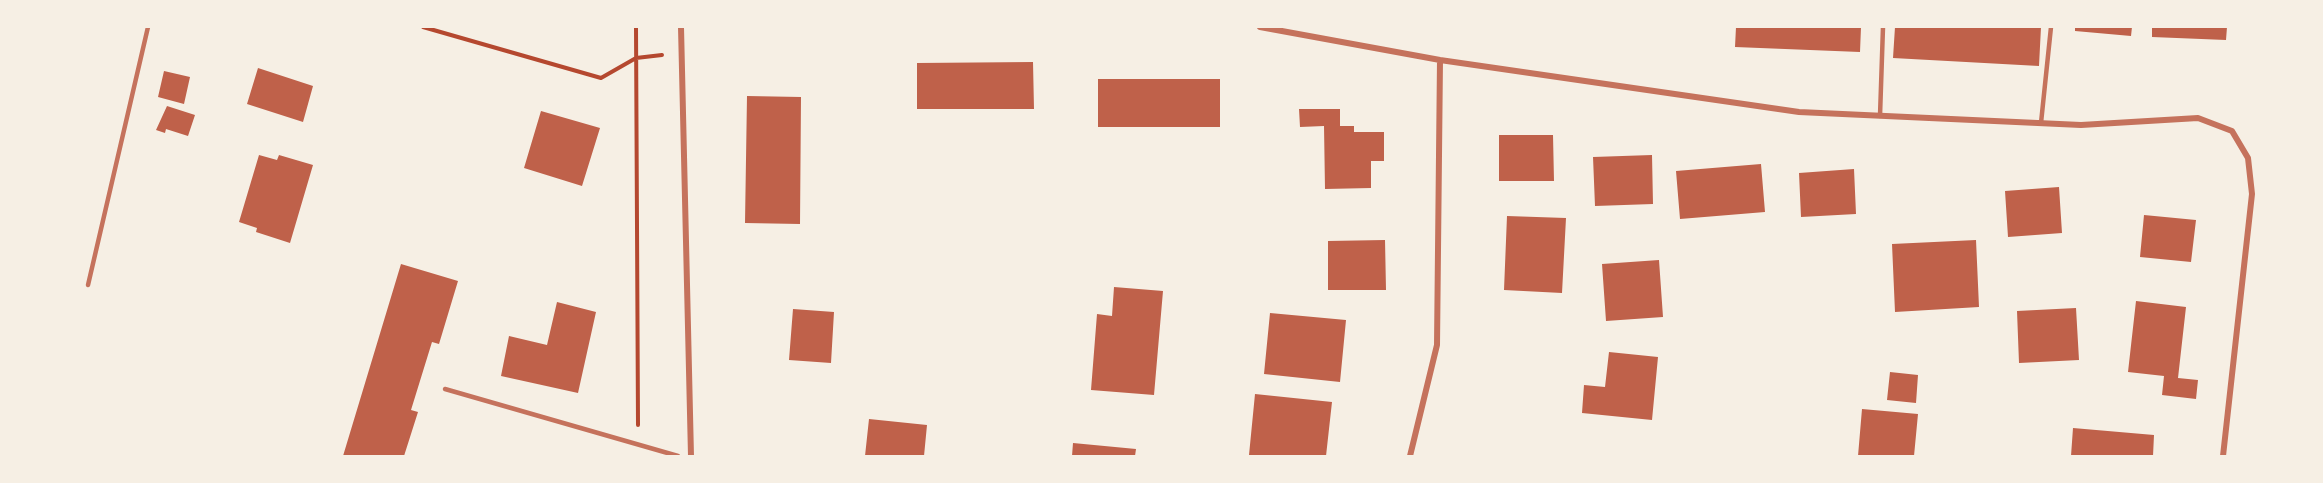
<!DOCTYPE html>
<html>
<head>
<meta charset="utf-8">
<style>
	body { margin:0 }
	#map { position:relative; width:2323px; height:483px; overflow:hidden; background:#f6efe4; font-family:Arial,sans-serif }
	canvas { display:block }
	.frame { position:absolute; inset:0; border:28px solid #f6efe4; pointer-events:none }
</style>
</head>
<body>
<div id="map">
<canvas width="2323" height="483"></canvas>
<div class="frame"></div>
</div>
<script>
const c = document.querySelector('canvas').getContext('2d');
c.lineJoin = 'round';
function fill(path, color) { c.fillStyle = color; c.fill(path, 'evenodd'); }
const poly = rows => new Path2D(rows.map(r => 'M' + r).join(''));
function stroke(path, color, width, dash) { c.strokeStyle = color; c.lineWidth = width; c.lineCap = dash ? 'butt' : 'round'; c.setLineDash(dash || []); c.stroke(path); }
fill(poly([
	[1736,27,1861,27,1860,52,1735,47],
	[1895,27,2041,27,2039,66,1893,58],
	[2075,27,2132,27,2131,36,2075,31],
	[2152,27,2227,27,2226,40,2152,37],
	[1033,62,1034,109,917,109,917,63],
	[258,68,313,86,303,122,247,104],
	[164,71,190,77,184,104,158,97],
	[1098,79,1220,79,1220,127,1098,127],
	[747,96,801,97,800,224,745,223],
	[167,106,195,115,188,136,166,129,165,133,156,130],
	[1299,109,1340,109,1340,126,1354,126,1354,132,1384,132,1384,161,1371,161,1371,188,1325,189,1324,126,1300,127],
	[541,111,600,128,582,186,524,168],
	[1499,135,1553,135,1554,181,1499,181],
	[259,155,277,160,279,155,313,165,290,243,256,232,257,228,239,222],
	[1652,155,1653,204,1595,206,1593,157],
	[1761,164,1765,212,1680,219,1676,171],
	[1854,169,1856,214,1801,217,1799,173],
	[2059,187,2062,233,2008,237,2005,191],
	[2144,215,2196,220,2191,262,2140,257],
	[1507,216,1566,218,1562,293,1504,290],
	[1385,240,1386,290,1328,290,1328,241],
	[1976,240,1979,307,1895,312,1892,244],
	[1659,260,1663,317,1606,321,1602,264],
	[401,264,458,281,439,344,432,342,411,410,418,412,404,456,343,456],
	[1114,287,1163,291,1154,395,1091,390,1097,314,1112,316],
	[2136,301,2186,307,2178,378,2198,380,2196,399,2162,395,2164,376,2128,372],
	[557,302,596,312,578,393,501,376,509,336,547,345],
	[2076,308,2079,360,2019,363,2017,311],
	[793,309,834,312,831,363,789,360],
	[1270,313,1346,320,1340,382,1264,374],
	[1609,352,1658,357,1652,420,1582,413,1584,385,1605,387],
	[1890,372,1918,375,1916,403,1887,400],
	[1255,394,1332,402,1326,456,1249,455],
	[1862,409,1918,414,1914,456,1858,456],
	[869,419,927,425,924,456,865,456],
	[2073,428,2154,435,2153,456,2071,456],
	[1073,443,1136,449,1135,456,1072,456]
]), '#bf614a');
stroke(poly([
	[423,27,601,78,636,58,662,55],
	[636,27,638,425]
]), '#b5482f', 4);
stroke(poly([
	[1880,116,1883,27],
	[2041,123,2051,27],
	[88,285,148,27],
	[445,389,678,456]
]), '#c5725c', 4.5);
stroke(poly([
	[681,27,691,456],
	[1260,27,1440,60,1799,112,2081,125,2198,118,2232,131,2248,158,2252,194,2223,456],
	[1410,456,1437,345,1440,60]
]), '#c5725c', 6);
</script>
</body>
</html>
